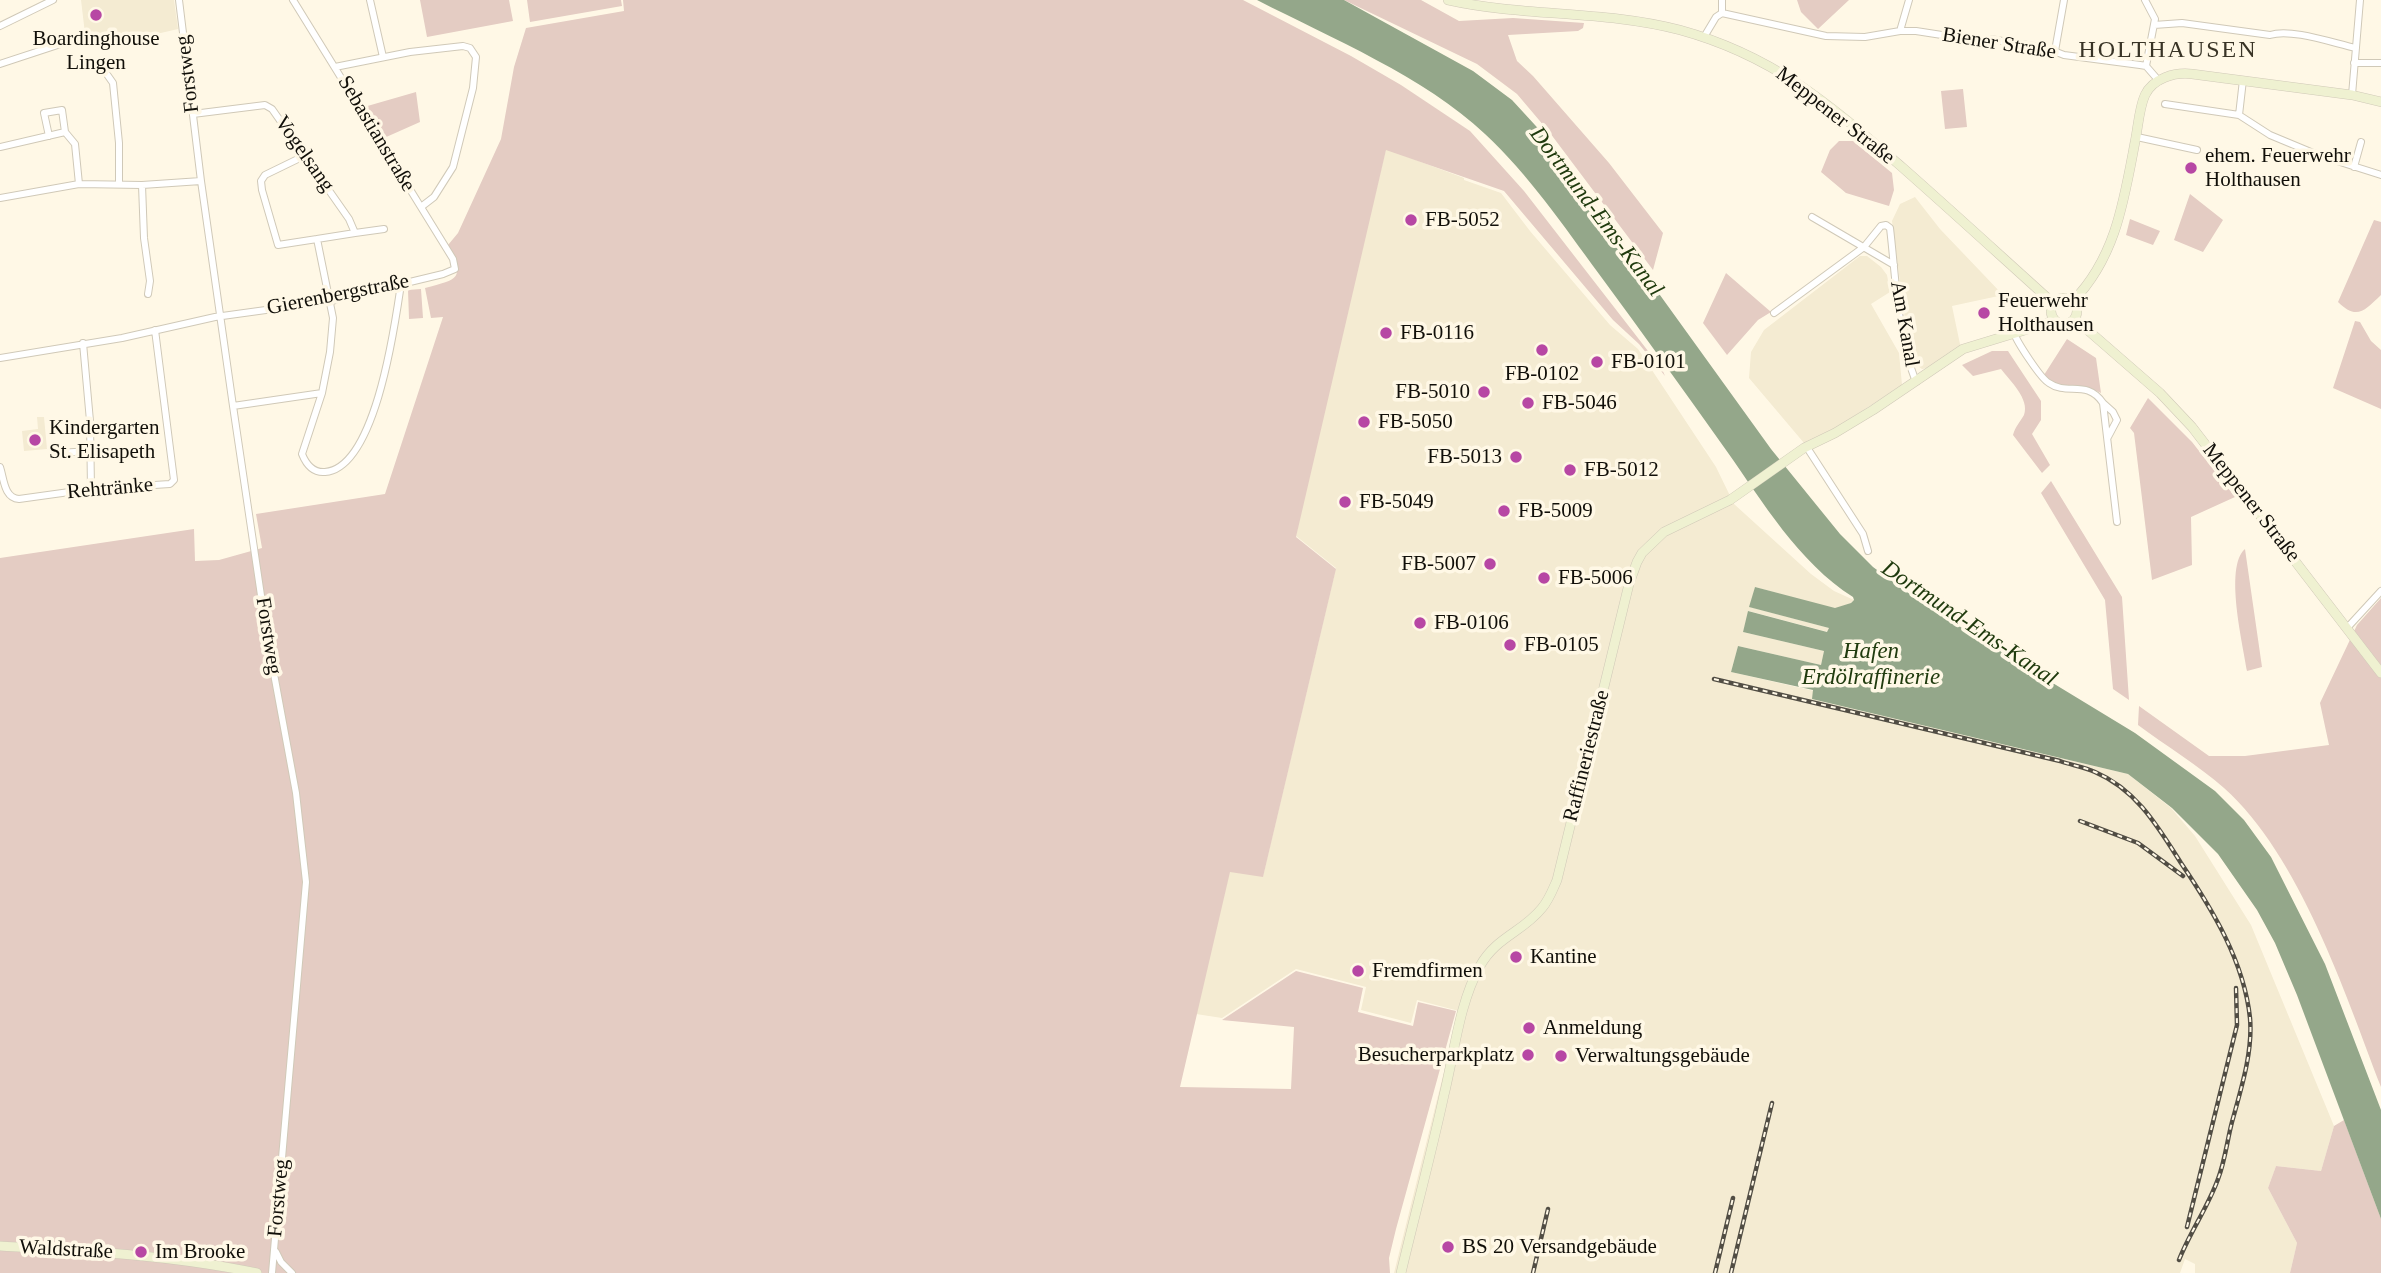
<!DOCTYPE html>
<html>
<head>
<meta charset="utf-8">
<style>
	body { margin:0 }
	canvas { display:block; background:#fff8e6 }
</style>
</head>
<body>
<canvas width="2381" height="1273"></canvas>
<script>
const ctx = document.querySelector('canvas').getContext('2d');
ctx.lineJoin = 'round';
function paint(path, color) {
  ctx.fillStyle = color;
  ctx.fill(path, 'evenodd');
}
function stroke(path, color, width, dash) {
  ctx.strokeStyle = color;
  ctx.lineWidth = width;
  ctx.lineCap = dash ? 'butt' : 'round';
  ctx.setLineDash(dash || []);
  ctx.stroke(path);
}
function label(font, color, halo, rows, align = 'center') {
  ctx.font = font + ' "Times New Roman",serif';
  ctx.lineWidth = 7;
  ctx.setLineDash([]);
  ctx.textBaseline = 'middle';
  ctx.strokeStyle = halo;
  ctx.fillStyle = color;
  for (const [text, x, y, turn = 0] of rows) {
    ctx.save();
    ctx.translate(x, y);
    ctx.rotate((+turn || 0) * Math.PI / 180);
    ctx.textAlign = isNaN(turn) ? turn : align;
    if (halo) ctx.strokeText(text, 0, 0);
    ctx.fillText(text, 0, 0);
    ctx.restore();
  }
}
paint(new Path2D(`
	M81,0H174L178,29L109,45L106,35L86,42Z
	M1386,149L1464,178V180L1501,193L1530,231L1610,325L1638,349L1716,467L1734,504L1811,574L1834,591L1854,600L1851,603L1835,609L1755,587L1750,607L1829,628L1828,632L1749,611L1743,632L1824,651L1821,665L1738,646L1731,672L1814,691L1812,699L2128,774L2171,808L2195,836L2251,925L2334,1126L2321,1171L2276,1166L2268,1188L2297,1243L2290,1273H2195V1264L2185,1259L2180,1273H1394L1459,1011L1417,1000L1411,1023L1361,1010L1366,987L1296,969L1222,1018L1196,1014L1230,870L1263,876L1336,568L1296,536L1321,419Z
	M1915,197L1940,229L2003,295L1952,306L1961,349L1928,368L1922,369L1912,362L1909,350L1892,221L1900,204Z
	M1860,256H1867L1881,267L1887,275L1890,292L1871,304L1899,353L1902,385L1833,430L1804,443L1749,378L1751,352L1764,330Z
	M37,417H44L47,449L24,451L22,431L38,429Z`), '#f4ebd2');
paint(new Path2D(`
	M420,0H509L513,21L427,37Z
	M527,0H621L622,6L530,22Z
	M623,0H1243L1351,56L1401,85L1470,131L1524,191L1662,369L1665,376L1639,344L1613,320L1504,191L1386,150L1296,537L1336,569L1263,877L1230,872L1180,1087L1291,1089L1294,1027L1222,1020L1296,971L1363,988L1358,1012L1413,1026L1418,1002L1456,1011L1396,1229L1389,1258L1390,1273H0V558L194,529L195,561L219,560L262,548L256,514L385,494L443,317L431,318L425,288C459,279 465,279 448,245L458,233L501,139L514,67L526,28L624,11Z
	M1344,0H1421L1459,21L1513,18L1584,23L1583,28L1578,31L1508,35L1517,61L1533,76L1609,163L1663,233L1653,270L1550,133L1517,94L1477,64Z
	M1797,0H1849L1818,29L1801,12Z
	M1963,89L1967,127L1945,129L1941,91Z
	M416,92L420,122L384,138L364,107Z
	M1839,141H1853L1892,173L1894,190L1889,206L1846,193L1821,172L1830,150Z
	M2190,194L2223,220L2203,252L2174,240Z
	M2130,219L2160,231L2153,245L2126,235Z
	M2374,220L2381,222V295C2365,310 2357,321 2338,302Z
	M1726,273L1771,312L1758,320L1727,355L1703,323Z
	M421,289L423,318L409,319L408,290Z
	M2355,321L2360,322L2371,341L2381,350V409L2333,388Z
	M2067,339L2096,358L2101,393C2083,383 2058,391 2044,375Z
	M1992,351H2008L2041,401V420L2032,434L2050,465L2042,473L2013,435C2015,427 2020,422 2024,415C2030,399 2010,381 2001,369L1973,376L1962,365Z
	M2148,398L2192,442L2235,497L2191,517L2192,565L2152,580L2134,433L2130,428Z
	M2051,481L2122,597L2129,700L2113,689L2105,600L2041,493Z
	M2245,549L2262,667L2247,671C2243,644 2224,567 2245,549Z
	M2381,598V1087C2345,993 2300,856 2224,788C2198,765 2166,746 2138,725L2139,706L2209,756H2245L2329,745L2320,703L2357,625Z
	M2344,1120L2381,1219V1273H2290L2297,1243L2268,1188L2276,1166L2321,1171L2334,1126Z`), '#e4ccc3');
paint(new Path2D(`
	M1257,0H1344L1473,71L1512,100L1546,137L1771,449L1840,534L1873,567L1926,606L2135,733L2215,791L2244,820L2271,857L2325,964L2381,1110V1219L2297,995L2275,943L2257,910L2218,854L2172,808L2128,774L1812,699L1813,690L1731,672L1738,646L1821,665L1824,651L1743,632L1748,611L1827,632L1829,628L1749,607L1755,587L1835,608L1851,603L1854,600L1853,597C1798,562 1763,502 1726,450C1684,391 1642,332 1599,274C1563,225 1529,175 1485,134C1425,77 1331,38 1257,0Z`), '#94a78a');
const street = new Path2D(`
	M179,0L201,181L233,406L267,636L296,793L306,882L272,1273
	M370,0L383,57
	M1722,0V13
	M2145,0L2155,19L2146,66
	M2154,25L2182,23L2270,35C2291,28 2333,43 2356,48
	M0,26L53,0
	M1900,31L1909,0
	M1704,37L1716,17L1722,13L1826,36L1865,37L1900,31H1916L1974,40L1990,39L2046,48L2064,55L2140,65L2146,66L2159,81
	M2055,51L2064,0
	M2354,63H2381
	M0,64L82,37
	M335,67L410,52L463,46L470,48L476,57L473,88L453,167L434,197L421,207
	M106,73L113,83L119,143V184
	M2243,80L2239,115L2270,135L2318,155L2381,175
	M2352,95L2360,0
	M2165,104L2239,115
	M193,114L265,105L272,109L349,219L355,233L317,239L333,318L330,352L322,393L233,406
	M49,136L44,113L62,110L65,132
	M2137,137L2197,150
	M0,147L65,132L75,144L79,184
	M304,156L265,175L261,181L262,190L278,245L317,239
	M2354,167L2361,142
	M142,185L144,238L150,281L148,294
	M0,198L79,184L142,185L201,181
	M1812,217L1894,265
	M355,233L384,229
	M1774,313L1864,247L1881,226L1886,225L1890,228C1896,279 1897,334 1916,382
	M2014,333C2017,342 2041,379 2049,383C2067,396 2087,379 2103,403L2117,522
	M83,343L90,421L91,489
	M0,358L122,338L215,317L331,301L443,274L455,269L453,259L293,0
	M322,393L302,454C306,464 313,473 325,472C376,468 395,324 401,284
	M2103,403L2113,412L2117,420L2108,437
	M1806,446L1863,534L1868,551
	M58,453L91,451
	M0,467C4,479 4,498 19,499L91,489L170,484L174,480L155,330
	M2347,628L2381,591
	M276,1252L281,1262L292,1273`);
const secondary = new Path2D(`
	M1448,0C1524,17 1604,10 1680,30C1775,56 1830,105 1903,168C1954,213 2003,258 2053,303
	M2051 311a13 13 0 1 1 26 0a13 13 0 1 1-26 0Z
	M2073,301C2116,257 2124,200 2135,142C2138,128 2139,108 2145,95C2153,78 2175,72 2192,74L2352,95L2381,102
	M2075,319L2160,393L2192,427L2381,673
	M0,1246C86,1251 172,1255 257,1273
	M1401,1273C1415,1214 1431,1155 1444,1095C1454,1055 1459,1003 1480,966C1496,937 1523,932 1542,908C1549,900 1553,889 1557,880L1629,584L1637,562L1642,553L1664,532L1730,500L1804,448L1835,433L1873,410L1963,349L2048,323L2054,319`);
stroke(street, '#d0c9b8', 8);
stroke(secondary, '#d0c9b8', 10);
stroke(street, '#fff', 6);
stroke(secondary, '#eff1d1', 9);
const rail = new Path2D(`
	M1714,679L2060,761C2071,765 2084,767 2095,772C2137,790 2158,827 2181,863C2212,909 2244,961 2250,1018C2253,1052 2241,1089 2232,1122C2227,1141 2225,1161 2218,1179C2208,1207 2190,1232 2179,1260
	M2080,821L2138,843L2183,876
	M2187,1227L2237,1025L2236,988
	M1533,1273L1548,1209
	M1715,1273L1733,1198
	M1731,1273L1772,1103`);
stroke(rail, '#514d44', 4.5);
stroke(rail, '#fff8e6', 2, [5]);
for (const [x, y, r, color] of [
	[96,15,7,"#b747a4"],
	[2191,168,7,"#b747a4"],
	[1411,220,7,"#b747a4"],
	[1984,313,7,"#b747a4"],
	[1386,333,7,"#b747a4"],
	[1542,350,7,"#b747a4"],
	[1597,362,7,"#b747a4"],
	[1484,392,7,"#b747a4"],
	[1528,403,7,"#b747a4"],
	[1364,422,7,"#b747a4"],
	[35,440,7,"#b747a4"],
	[1516,457,7,"#b747a4"],
	[1570,470,7,"#b747a4"],
	[1345,502,7,"#b747a4"],
	[1504,511,7,"#b747a4"],
	[1490,564,7,"#b747a4"],
	[1544,578,7,"#b747a4"],
	[1420,623,7,"#b747a4"],
	[1510,645,7,"#b747a4"],
	[1516,957,7,"#b747a4"],
	[1358,971,7,"#b747a4"],
	[1529,1028,7,"#b747a4"],
	[1528,1055,7,"#b747a4"],
	[1561,1056,7,"#b747a4"],
	[1448,1247,7,"#b747a4"],
	[141,1252,7,"#b747a4"]
]) {
  const dot = new Path2D();
  dot.arc(x, y, r, 0, 2 * Math.PI);
  ctx.fillStyle = color;
  ctx.fill(dot);
  stroke(dot, '#fff8e6', 2.5);
}
label('21px', '#110f09', '#fff8e6', [
	["Boardinghouse",96,39,"center"],
	["Lingen",96,63,"center"],
	["ehem. Feuerwehr",2205,156],
	["Holthausen",2205,180],
	["FB-5052",1425,220],
	["Feuerwehr",1998,301],
	["Holthausen",1998,325],
	["FB-0116",1400,333],
	["FB-0101",1611,362],
	["FB-0102",1542,374,"center"],
	["FB-5010",1470,392,"right"],
	["FB-5046",1542,403],
	["FB-5050",1378,422],
	["Kindergarten",49,428],
	["St. Elisapeth",49,452],
	["FB-5013",1502,457,"right"],
	["FB-5012",1584,470],
	["FB-5049",1359,502],
	["FB-5009",1518,511],
	["FB-5007",1476,564,"right"],
	["FB-5006",1558,578],
	["FB-0106",1434,623],
	["FB-0105",1524,645],
	["Kantine",1530,957],
	["Fremdfirmen",1372,971],
	["Anmeldung",1543,1028],
	["Besucherparkplatz",1514,1055,"right"],
	["Verwaltungsgebäude",1575,1056],
	["BS 20 Versandgebäude",1462,1247],
	["Im Brooke",155,1252]
], 'left');
label('21px', '#110f09', '#fff8e6', [
	["Biener Straße",1999,44,9],
	["Forstweg",188,74,-97],
	["Meppener Straße",1835,116,38],
	["Sebastianstraße",376,134,59],
	["Vogelsang",304,154,55],
	["Gierenbergstraße",338,295,-11],
	["Am Kanal",1904,324,80],
	["Rehtränke",110,489,-5],
	["Meppener Straße",2251,503,52],
	["Forstweg",268,636,81],
	["Raffineriestraße",1587,756,-76],
	["Forstweg",279,1198,-85],
	["Waldstraße",66,1250,3]
]);
label('italic 23px', '#203b0e', '#fff8e6', [
	["Dortmund-Ems-Kanal",1596,212,53],
	["Dortmund-Ems-Kanal",1969,624,34],
	["Hafen",1871,652],
	["Erdölraffinerie",1871,678]
]);
ctx.letterSpacing = '2px';
label('24px', '#393426', '#fff8e6', [
	["HOLTHAUSEN",2168,51]
]);
ctx.letterSpacing = '0px';
</script>
</body>
</html>
